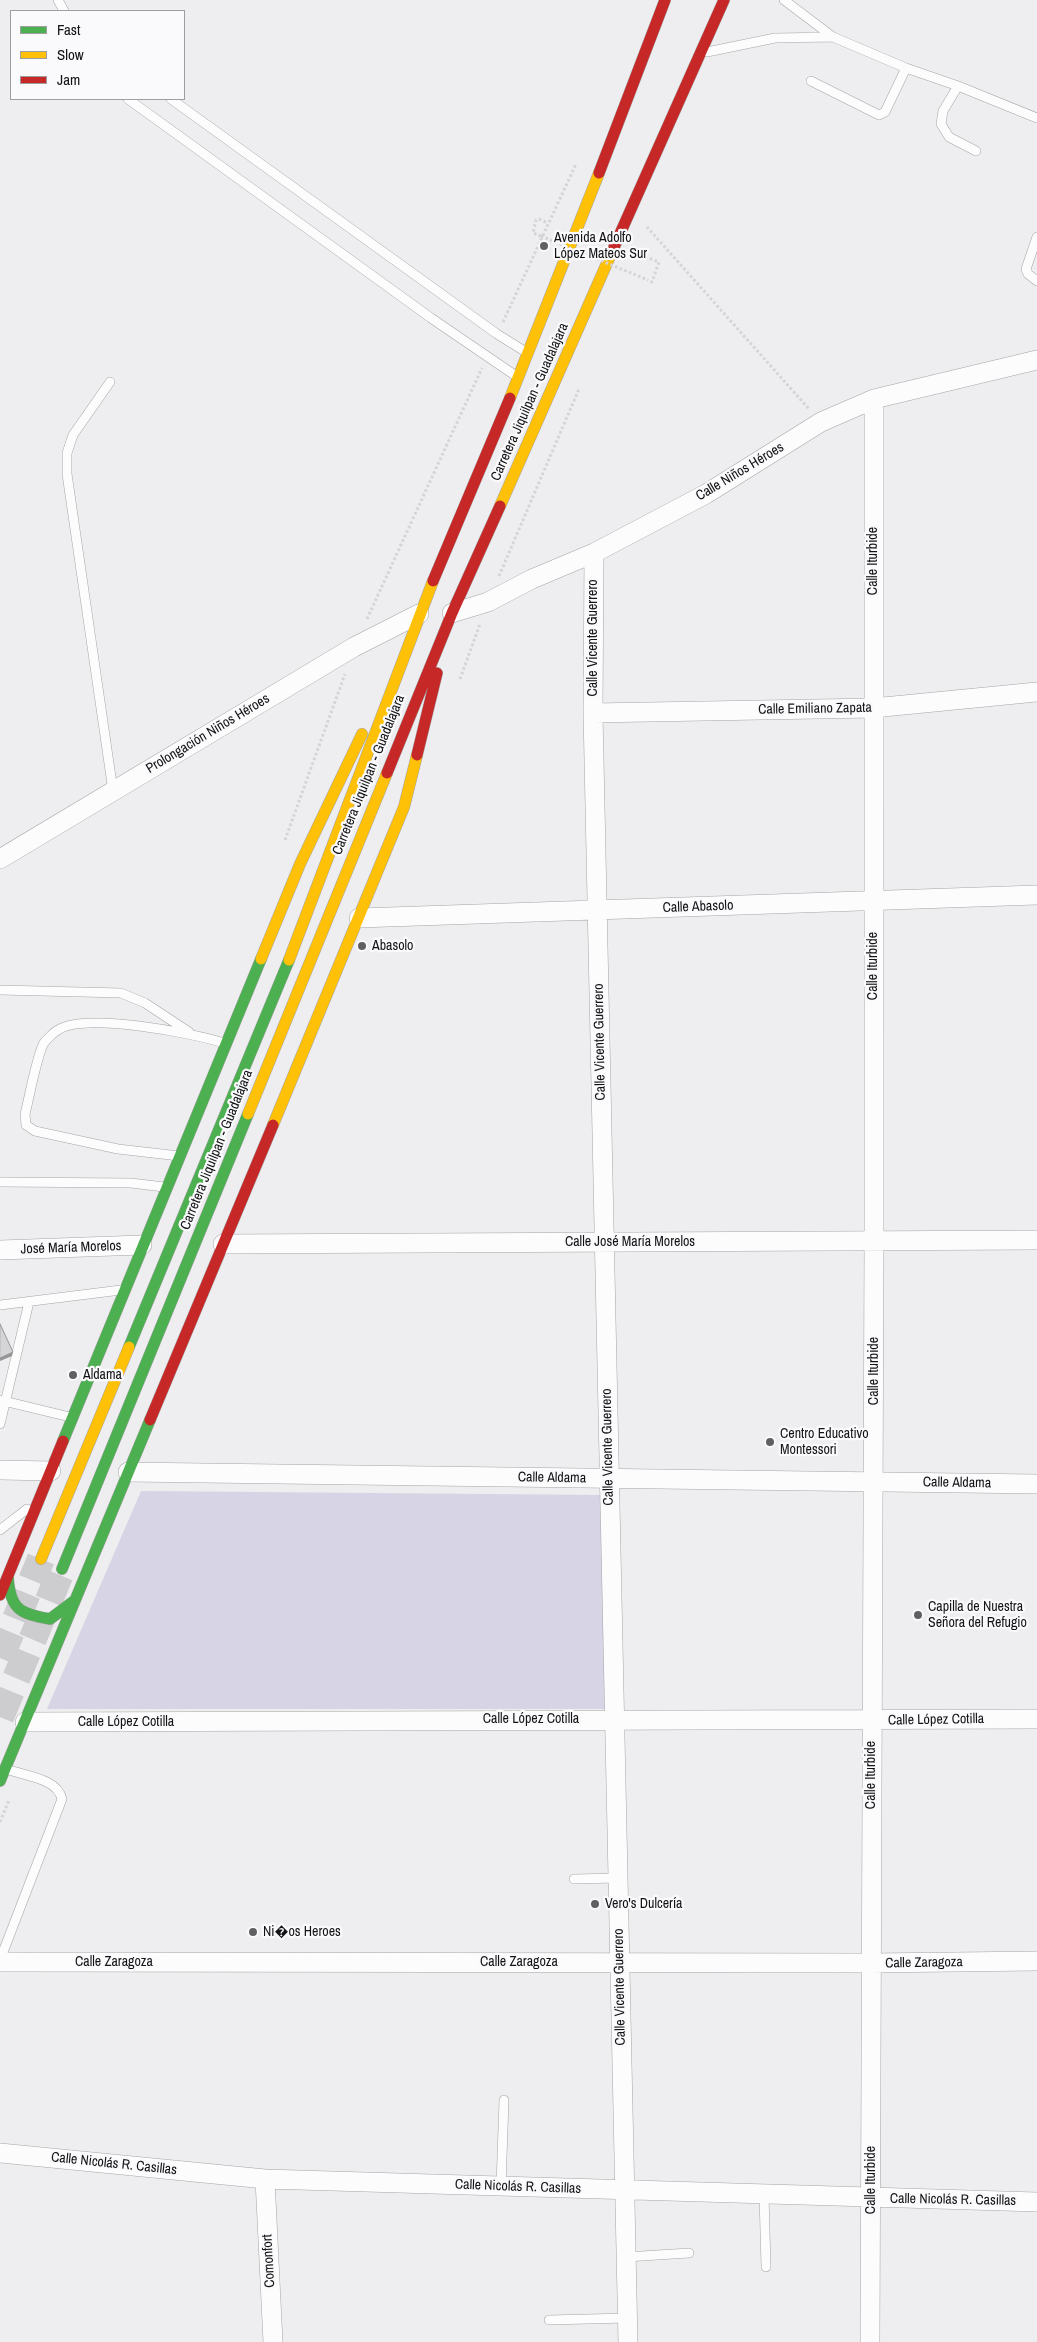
<!DOCTYPE html>
<html>
<head>
<meta charset="utf-8">
<style>
	body { margin:0 }
	#map { position:relative; width:1037px; height:2342px; overflow:hidden; background:#eeedef; font-family:"Archivo Narrow",sans-serif }
	canvas { display:block }
	.legend { position:absolute; left:10px; top:10px; width:175px; height:90px; box-sizing:border-box; background:#fafafd; border:1px solid #9e9ea0; margin:0; padding:6px 9px; list-style:none; font-size:15px; color:#131314 }
	.legend li { display:flex; align-items:center; gap:10px; height:25px }
	.legend b { width:25px; border:1px solid #9e9ea0 }
</style>
</head>
<body>
<div id="map">
<canvas width="1037" height="2342"></canvas>
<ul class="legend">
<li><b style="height:6px;background:#4caf50"></b>Fast</li>
<li><b style="height:6px;background:#ffc107"></b>Slow</li>
<li><b style="height:6px;background:#c62828"></b>Jam</li>
</ul>
</div>
<script>
const ctx = document.querySelector('canvas').getContext('2d');
ctx.lineJoin = 'round';
function paint(path, color) {
  ctx.fillStyle = color;
  ctx.fill(path, 'evenodd');
}
function stroke(path, color, width, dash) {
  ctx.strokeStyle = color;
  ctx.lineWidth = width;
  ctx.lineCap = dash ? 'butt' : 'round';
  ctx.setLineDash(dash || []);
  ctx.stroke(path);
}
function label(font, color, halo, rows, align = 'center') {
  ctx.font = font + ' "Archivo Narrow",sans-serif';
  ctx.lineWidth = 4.5;
  ctx.setLineDash([]);
  ctx.textBaseline = 'middle';
  ctx.strokeStyle = halo;
  ctx.fillStyle = color;
  for (const [text, x, y, turn = 0] of rows) {
    ctx.save();
    ctx.translate(x, y);
    ctx.rotate((+turn || 0) * Math.PI / 180);
    ctx.textAlign = isNaN(turn) ? turn : align;
    if (halo) ctx.strokeText(text, 0, 0);
    ctx.fillText(text, 0, 0);
    ctx.restore();
  }
}
paint(new Path2D(`
	M141,1491L602,1495L605,1709H47Z`), '#d7d4e5');
stroke(new Path2D(`
	M0,1658L41,1559
	M0,1717L62,1569`), '#cdccce', 28, [28, 14]);
const lane = new Path2D(`
	M58,0L64,11
	M784,0L833,37L906,68L958,86L1037,118
	M707,52L775,38L833,37
	M811,81L879,115L885,112L906,68
	M958,86L943,111L941,124L949,137L976,151
	M128,99L431,318L516,376
	M171,99L497,334L526,352
	M1037,237L1026,269L1028,274L1037,281
	M110,382L73,435L67,453V474L113,791
	M0,990L121,993L145,1003L189,1032
	M179,1156L118,1149L35,1131L26,1125L25,1114C29,1099 37,1054 44,1043C47,1039 54,1032 58,1030C85,1012 192,1033 224,1043
	M0,1182L131,1183L164,1187
	M0,1305L121,1290
	M0,1400L70,1417
	M0,1424L29,1302
	M0,1530L27,1509
	M574,1879L617,1878
	M0,1960L62,1799C57,1778 25,1776 6,1769
	M501,2186L504,2100
	M764,2195L766,2267
	M626,2257L689,2253
	M549,2320L627,2318`);
const street = new Path2D(`
	M594,553L593,713L628,2342
	M452,613L488,602L532,579L594,553L706,494L821,422L874,399L1037,360
	M593,713L873,708L1037,692
	M0,859L354,647L419,614
	M359,918L1037,895
	M223,1244L1037,1240
	M0,1250L142,1245
	M0,1470L51,1471
	M128,1472L1037,1484
	M25,1722L1037,1719
	M0,1962L871,1963L1037,1961
	M0,2153L265,2179L1037,2202
	M265,2179L273,2342
	M870,2342L874,1241V399`);
const fast = new Path2D(`
	M129,1347L289,960
	M63,1441L261,959
	M62,1569L248,1114
	M8,1577C10,1609 20,1614 50,1619L74,1601
	M0,1781L150,1420`);
const slow = new Path2D(`
	M510,398L599,173
	M500,506L611,254
	M261,959L300,864L362,734
	M289,960L433,581
	M248,1114L387,773
	M273,1125L404,807L417,755
	M41,1559L129,1347`);
const jam = new Path2D(`
	M599,173L665,0
	M611,254L724,0
	M433,581L510,398
	M417,755L437,673
	M387,773L452,613L500,506
	M150,1420L273,1125
	M0,1595L63,1441`);
stroke(lane, '#a5a5a6', 10);
stroke(street, '#a5a5a6', 20);
stroke(fast, '#a5a5a6', 12);
stroke(slow, '#a5a5a6', 12);
stroke(jam, '#a5a5a6', 12);
stroke(new Path2D(`
	M647,227L809,409
	M541,236L533,233L536,220L539,219L548,223
	M636,253L659,262L652,282L648,280
	M503,322L576,164
	M499,576L579,389
	M367,619L482,368
	M460,679L480,624
	M285,840L345,674
	M0,1822L9,1800`), '#d4d4d6', 3, [2.5, 2.5]);
stroke(lane, '#fcfcfd', 9);
stroke(street, '#fcfcfd', 19);
stroke(fast, '#4caf50', 11);
stroke(slow, '#ffc107', 11);
stroke(jam, '#c62828', 11);
stroke(new Path2D(`
	M541,236L648,280`), '#d4d4d6', 3, [2.5, 2.5]);
paint(new Path2D(`
	M13,1352L12,1356L0,1361V1358Z`), '#959496');
const building = new Path2D(`
	M0,1324L13,1352L0,1358Z`);
paint(building, '#d5d4d6');
stroke(building, '#959496', 1);
for (const [x, y, r, color] of [
	[544,246,5,"#605f61"],
	[362,946,5,"#605f61"],
	[73,1375,5,"#605f61"],
	[770,1442,5,"#605f61"],
	[918,1615,5,"#605f61"],
	[595,1904,5,"#605f61"],
	[253,1932,5,"#605f61"]
]) {
  const dot = new Path2D();
  dot.arc(x, y, r, 0, 2 * Math.PI);
  ctx.fillStyle = color;
  ctx.fill(dot);
  stroke(dot, '#fafafd', 2);
}
label('14px', '#131314', '#fafafd', [
	["Avenida Adolfo",554,238],
	["López Mateos Sur",554,254],
	["Abasolo",372,946],
	["Aldama",83,1375],
	["Centro Educativo",780,1434],
	["Montessori",780,1450],
	["Capilla de Nuestra",928,1607],
	["Señora del Refugio",928,1623],
	["Vero's Dulcería",605,1904],
	["Ni�os Heroes",263,1932]
], 'left');
label('14px', '#131314', '#fafafd', [
	["Carretera Jiquilpan - Guadalajara",530,402,-66],
	["Calle Niños Héroes",740,472,-31],
	["Calle Iturbide",873,561,-90],
	["Calle Vicente Guerrero",593,638,-90],
	["Calle Emiliano Zapata",815,709,-1],
	["Prolongación Niños Héroes",208,734,-31],
	["Carretera Jiquilpan - Guadalajara",369,775,-68],
	["Calle Abasolo",698,907,-2],
	["Calle Iturbide",873,966,-90],
	["Calle Vicente Guerrero",600,1042,-91],
	["Carretera Jiquilpan - Guadalajara",217,1150,-68],
	["Calle José María Morelos",630,1242],
	["José María Morelos",71,1248,-2],
	["Calle Iturbide",874,1371,-90],
	["Calle Vicente Guerrero",608,1447,-91],
	["Calle Aldama",552,1478,1],
	["Calle Aldama",957,1483,1],
	["Calle López Cotilla",531,1719],
	["Calle López Cotilla",936,1720,-1],
	["Calle López Cotilla",126,1722],
	["Calle Iturbide",871,1775,-90],
	["Calle Zaragoza",114,1962],
	["Calle Zaragoza",519,1962],
	["Calle Zaragoza",924,1963,-1],
	["Calle Vicente Guerrero",620,1987,-91],
	["Calle Nicolás R. Casillas",114,2164,6],
	["Calle Iturbide",871,2180,-90],
	["Calle Nicolás R. Casillas",518,2187,2],
	["Calle Nicolás R. Casillas",953,2200,1],
	["Comonfort",269,2261,-93]
]);
</script>
</body>
</html>
